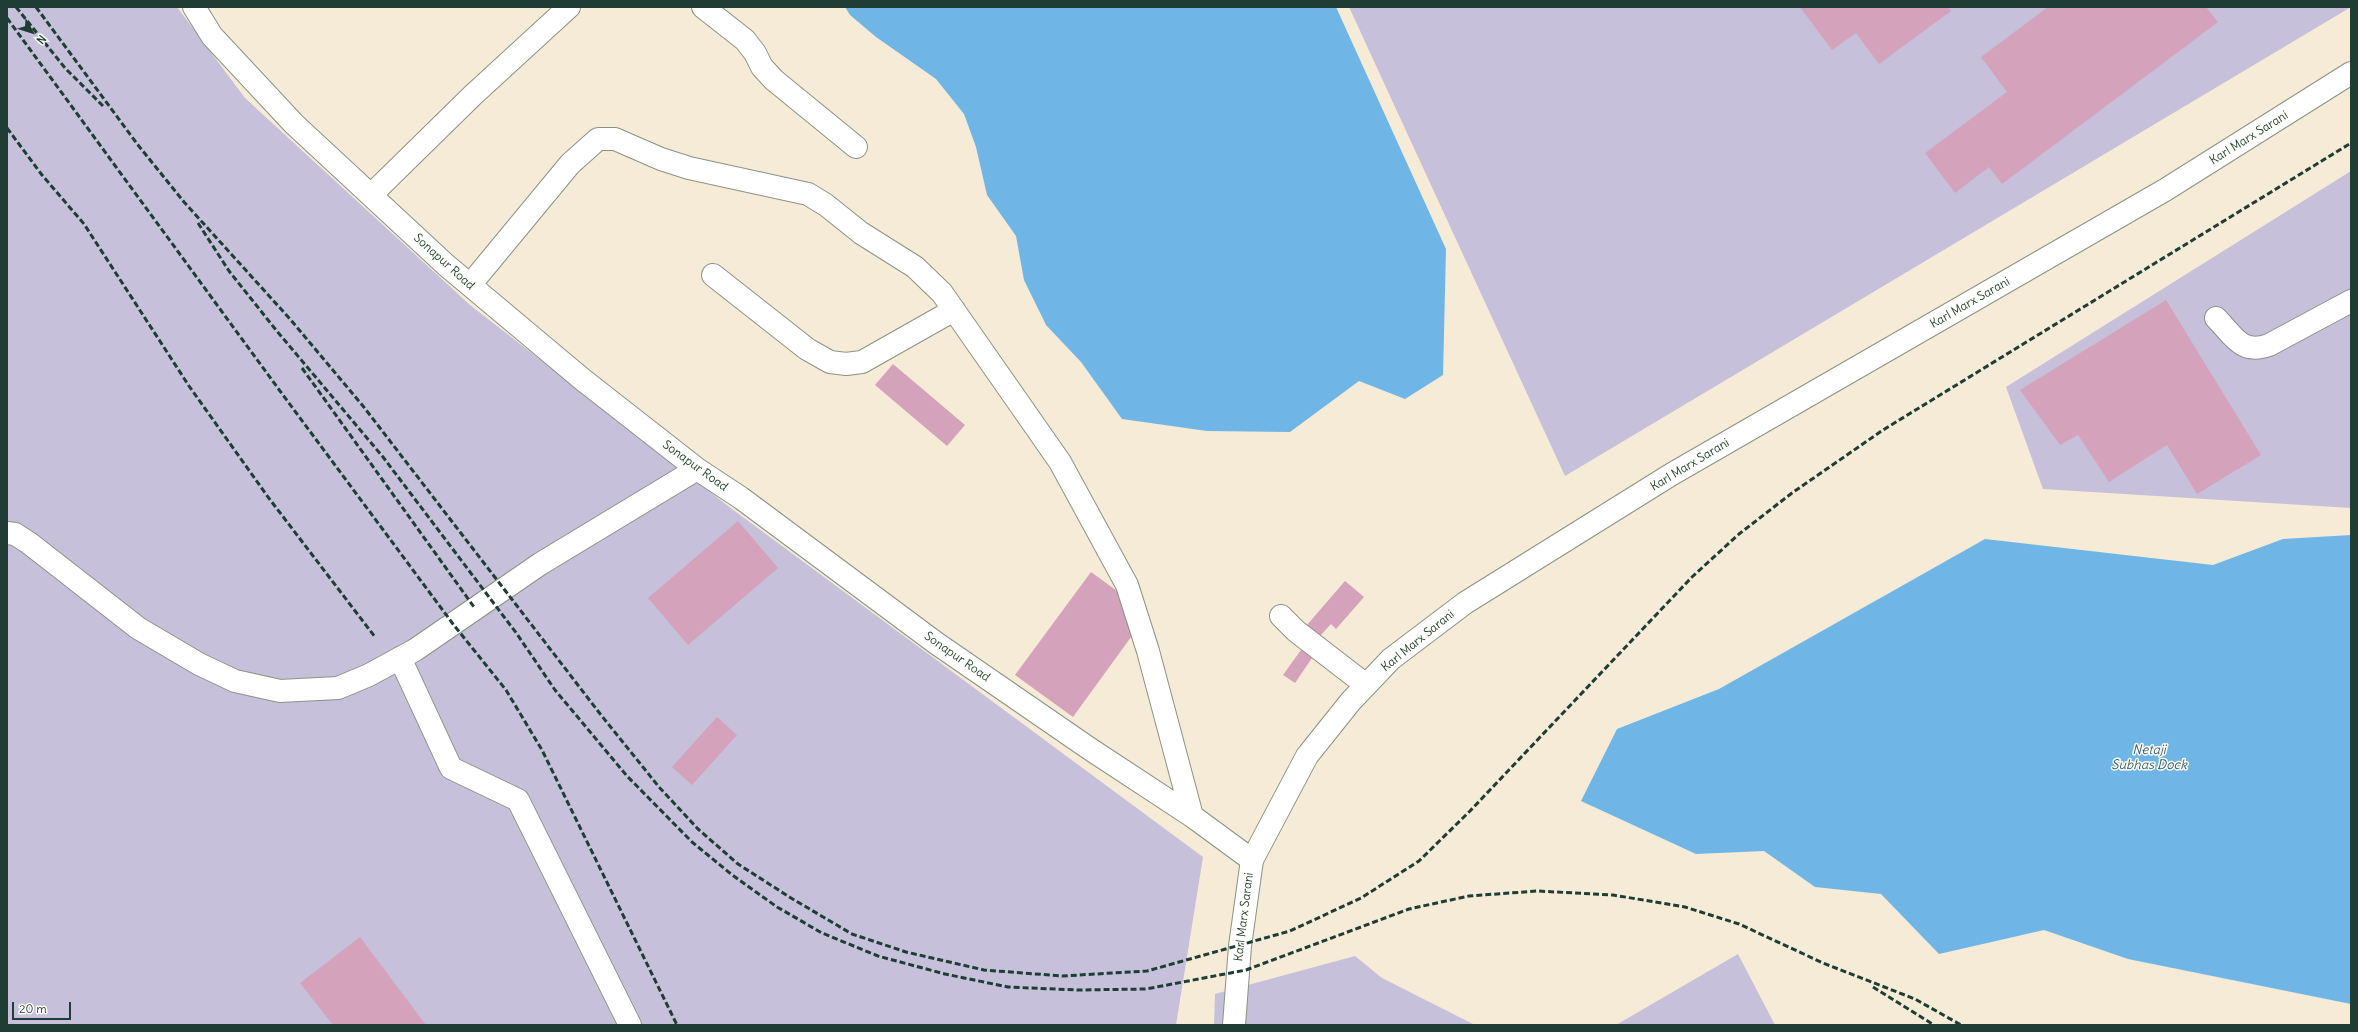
<!DOCTYPE html>
<html>
<head>
<meta charset="utf-8">
<style>
	body { margin:0 }
	#map { position:relative; width:2358px; height:1032px; overflow:hidden; background:#f5ebd7; font-family:Delius,sans-serif }
	canvas { display:block }
	.frame { position:absolute; inset:0; border:8px solid #1f3d34; pointer-events:none }
	.north { position:absolute; left:12px; top:12px; width:40px; height:40px; -webkit-text-stroke:3px #fdfcf7; paint-order:stroke; rotate:129deg; font-size:11px; font-weight:700; line-height:16px; text-align:center; color:#1f3d34 }
	.north::after { content:''; display:block; margin:auto; width:14px; height:18px; background:#1f3d34; clip-path:polygon(50% 0,100% 100%,50% 72%,0 100%) }
	.scale { position:absolute; left:12px; top:1002px; width:59px; height:18px; box-sizing:border-box; border:2px solid #1f3d34; border-top:0; padding-left:5px; font-size:12px; line-height:14px; white-space:nowrap; color:#1f3d34; -webkit-text-stroke:3px #fdfcf7; paint-order:stroke }
</style>
</head>
<body>
<div id="map">
<canvas width="2358" height="1032"></canvas>
<div class="frame"></div>
<div class="north">N</div>
<div class="scale">20 m</div>
</div>
<script>
const ctx = document.querySelector('canvas').getContext('2d');
ctx.lineJoin = 'round';
function paint(path, color) {
  ctx.fillStyle = color;
  ctx.fill(path, 'evenodd');
}
function stroke(path, color, width, dash) {
  ctx.strokeStyle = color;
  ctx.lineWidth = width;
  ctx.lineCap = dash ? 'butt' : 'round';
  ctx.setLineDash(dash || []);
  ctx.stroke(path);
}
function label(font, color, halo, rows, align = 'center') {
  ctx.font = font + ' Delius,sans-serif';
  ctx.lineWidth = 3;
  ctx.setLineDash([]);
  ctx.textBaseline = 'middle';
  ctx.strokeStyle = halo;
  ctx.fillStyle = color;
  for (const [text, x, y, turn = 0] of rows) {
    ctx.save();
    ctx.translate(x, y);
    ctx.rotate((+turn || 0) * Math.PI / 180);
    ctx.textAlign = isNaN(turn) ? turn : align;
    if (halo) ctx.strokeText(text, 0, 0);
    ctx.fillText(text, 0, 0);
    ctx.restore();
  }
}
paint(new Path2D(`
	M7,7H177L245,98L470,305L732,509L1203,857L1176,1025H7Z
	M1349,7H2351L1565,476Z
	M2351,171V508L2043,489L2006,387Z
	M1738,954L1775,1025H1616Z
	M1355,956L1382,978L1475,1025H1214L1215,994Z`), '#c6c0da');
paint(new Path2D(`
	M845,7H1336L1446,249L1443,375L1405,399L1359,381L1290,432L1207,431L1122,419L1081,362L1046,325L1024,280L1016,236L987,195L976,147L964,114L936,79L876,37L850,15Z
	M2351,535V1004L2128,959L2044,930L1939,954L1881,894L1815,887L1764,851L1696,854L1581,801L1617,729L1719,689L1985,539L2213,565L2283,539Z`), '#6fb6e6');
paint(new Path2D(`
	M1800,7H1948L1951,11L1879,64L1856,33L1832,50Z
	M2048,7H2206L2218,22L2002,184L1989,167L1955,193L1925,153L2007,92L1981,57Z
	M2166,300L2261,455L2197,494L2167,445L2109,482L2078,435L2060,445L2020,390Z
	M893,364L965,425L947,446L875,385Z
	M738,521L778,568L688,645L648,598Z
	M1091,572L1124,596L1134,633L1073,717L1015,675Z
	M1345,581L1364,597L1336,629L1331,624L1320,636L1307,625Z
	M1301,650L1312,658L1295,683L1283,675Z
	M717,717L737,735L692,785L672,767Z
	M360,937L426,1025H333L300,983Z`), '#d5a2bc');
const minor = new Path2D(`
	M194,7L212,36L294,124L446,265L582,379L697,469L741,498L936,643L1090,749L1192,816L1252,860
	M703,7L745,40L755,53L762,67L774,80L856,147
	M371,195L473,95L569,7
	M713,275L807,349L830,362L846,364L862,362L954,310
	M470,285L570,164L598,139H615L661,159L689,168L808,194L826,205L861,233L915,267L942,293L1060,462L1127,585L1148,651L1192,816
	M2216,318C2234,336 2241,355 2269,345L2351,301
	M7,533L15,534L29,543L138,628L199,664L235,681L280,691L338,688L369,675L415,650L540,564L697,469
	M1281,616L1296,631L1366,685
	M400,658L451,768L518,800L630,1025`);
const major = new Path2D(`
	M1234,1025L1240,946L1252,860L1307,756L1351,701L1391,659L1465,603L1672,474L2165,190L2351,73`);
stroke(minor, '#8a9486', 24);
stroke(major, '#8a9486', 24);
stroke(minor, '#fff', 22);
stroke(major, '#fff', 22);
stroke(new Path2D(`
	M16,7L65,68L103,106
	M36,7L138,145L184,202L290,319L363,406L601,715L659,787L698,829L738,864L791,898L852,934L906,952L984,970L1062,976L1147,971L1290,931L1361,898L1419,861L1470,811L1692,577L1739,534L1792,493L1883,430L2351,143
	M7,18L280,391L453,624L506,690L542,750L677,1025
	M7,128L42,175L84,224L189,386L268,497L375,637
	M198,223L229,271L276,330L383,457L517,634L555,690L627,776L692,842L731,874L777,907L822,933L878,956L945,974L1008,987L1078,990L1146,989L1246,970L1409,909L1469,896L1537,891L1613,895L1685,907L1739,924L1823,963L1915,999L1961,1025
	M302,368L474,607
	M1873,987L1934,1025`), '#1f3d34', 3, [6, 3]);
label('12px', '#1f3d34', '#fdfcf7', [
	["Karl Marx Sarani",2249,138,-32],
	["Sonapur Road",444,262,42],
	["Karl Marx Sarani",1970,303,-30],
	["Karl Marx Sarani",1690,465,-31],
	["Sonapur Road",695,466,36],
	["Karl Marx Sarani",1418,641,-39],
	["Sonapur Road",957,657,35],
	["Karl Marx Sarani",1244,917,-83]
]);
label('italic 13px', '#376169', '#fdfcf7', [
	["Netaji",2149,750],
	["Subhas Dock",2149,765]
]);
</script>
</body>
</html>
